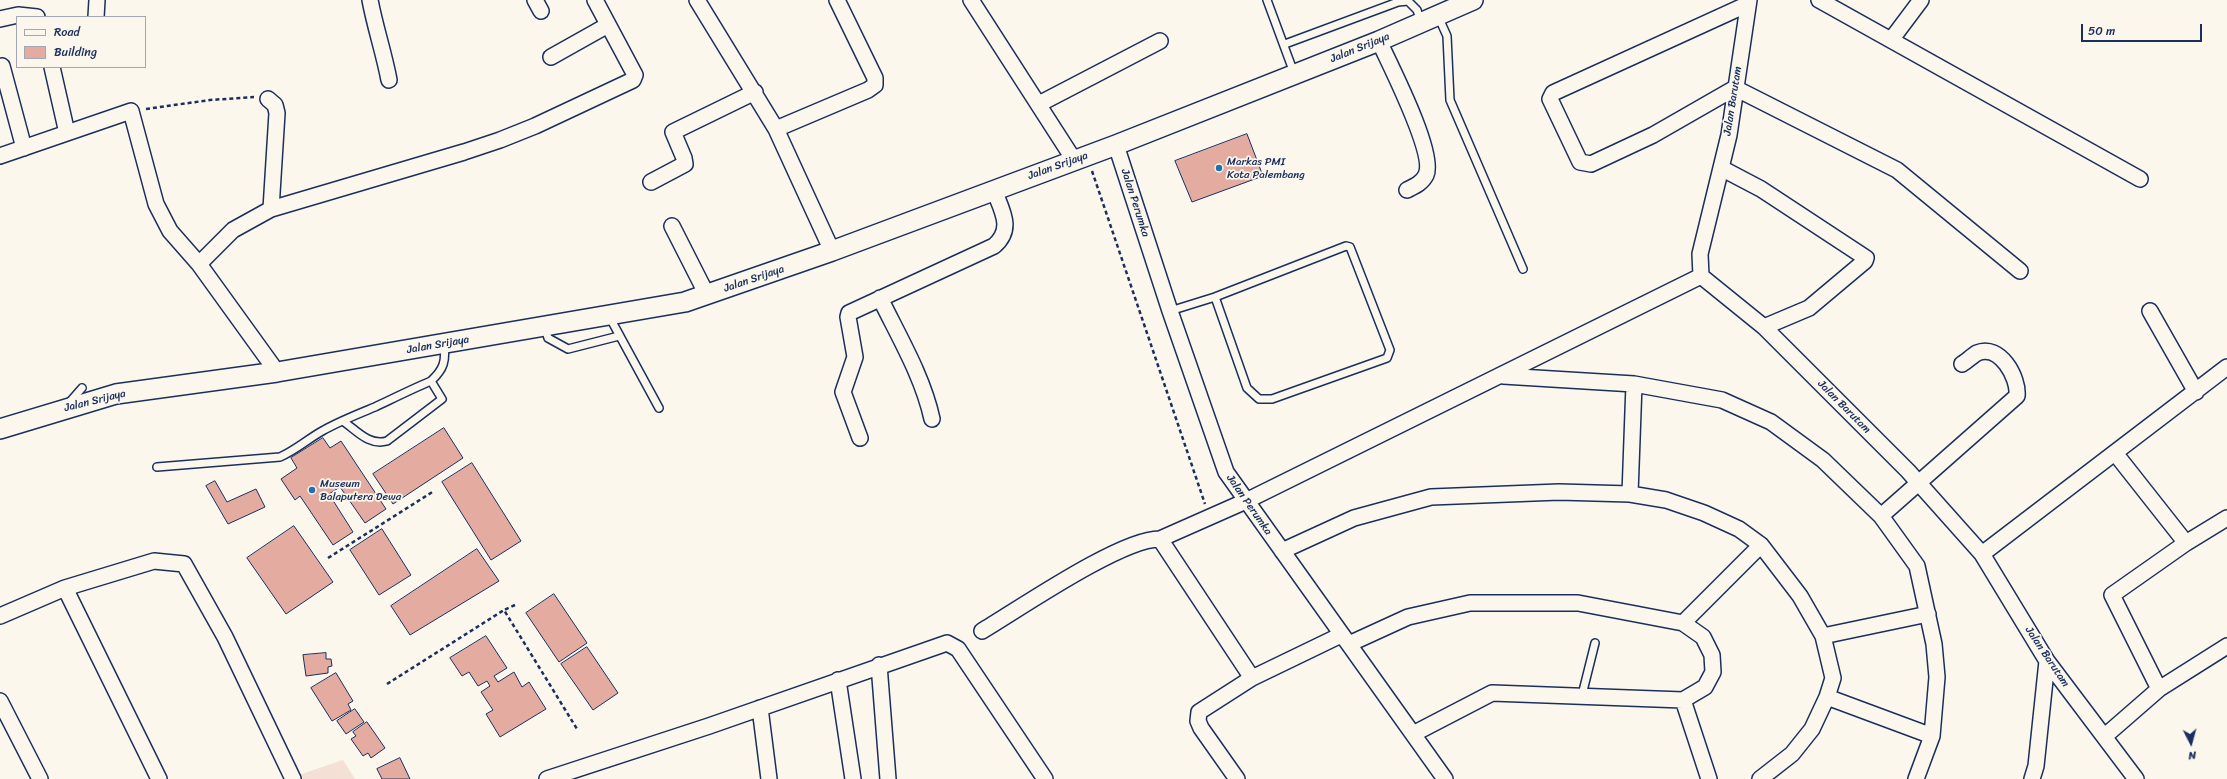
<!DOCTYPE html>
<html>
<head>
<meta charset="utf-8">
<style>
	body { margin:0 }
	#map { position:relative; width:2227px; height:779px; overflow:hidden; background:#fbf7ec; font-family:Sriracha,sans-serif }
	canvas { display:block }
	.legend { position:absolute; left:16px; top:16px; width:130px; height:52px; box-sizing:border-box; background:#fbf7ec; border:1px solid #a1a7b3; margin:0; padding:5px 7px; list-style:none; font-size:12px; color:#1b2f5e }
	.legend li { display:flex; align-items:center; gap:8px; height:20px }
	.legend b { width:20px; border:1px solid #a1a7b3 }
	.north { position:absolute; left:2171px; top:723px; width:40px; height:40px; -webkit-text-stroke:3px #fbf7ec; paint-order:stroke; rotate:174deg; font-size:11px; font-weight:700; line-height:16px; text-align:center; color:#1b2f5e }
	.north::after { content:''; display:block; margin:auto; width:14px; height:18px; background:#1b2f5e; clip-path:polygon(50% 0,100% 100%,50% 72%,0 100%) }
	.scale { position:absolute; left:2081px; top:24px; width:121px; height:18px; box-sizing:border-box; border:2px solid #1b2f5e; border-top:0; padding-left:5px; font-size:12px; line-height:14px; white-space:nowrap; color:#1b2f5e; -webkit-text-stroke:3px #fbf7ec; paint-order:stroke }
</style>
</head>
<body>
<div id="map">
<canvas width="2227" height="779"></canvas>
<ul class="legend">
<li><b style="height:5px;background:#fbf7ec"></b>Road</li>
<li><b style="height:11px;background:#e4aba0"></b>Building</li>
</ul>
<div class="north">N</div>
<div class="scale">50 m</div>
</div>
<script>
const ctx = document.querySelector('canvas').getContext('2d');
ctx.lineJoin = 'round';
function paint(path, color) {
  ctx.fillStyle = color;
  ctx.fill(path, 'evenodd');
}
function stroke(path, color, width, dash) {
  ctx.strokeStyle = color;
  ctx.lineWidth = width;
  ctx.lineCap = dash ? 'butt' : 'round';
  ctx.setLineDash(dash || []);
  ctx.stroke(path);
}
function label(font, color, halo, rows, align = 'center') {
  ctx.font = font + ' Sriracha,sans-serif';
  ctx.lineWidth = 3.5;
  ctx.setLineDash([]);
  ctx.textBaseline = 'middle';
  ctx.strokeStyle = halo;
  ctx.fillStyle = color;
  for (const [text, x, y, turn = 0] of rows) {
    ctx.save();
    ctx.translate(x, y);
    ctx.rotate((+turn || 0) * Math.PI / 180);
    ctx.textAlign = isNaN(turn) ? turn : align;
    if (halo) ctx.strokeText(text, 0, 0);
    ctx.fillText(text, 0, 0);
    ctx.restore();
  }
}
paint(new Path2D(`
	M343,760L355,779H287Z`), '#f4e0d5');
const building = new Path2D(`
	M1247,134L1263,176L1192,202L1175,161Z
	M444,428L463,458L393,504L373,474Z
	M323,438L330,448L341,441L386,509L365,523L340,487L329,494L353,532L333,545L300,496L295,500L281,479L297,468L291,458Z
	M472,463L521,541L491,560L442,482Z
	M215,481L227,502L256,489L265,507L228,524L206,486Z
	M294,526L333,582L286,614L247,558Z
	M382,529L411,575L379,595L350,550Z
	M477,549L499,581L410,635L391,606Z
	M554,594L587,643L559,662L526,613Z
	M486,636L507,668L494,676L498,682L514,672L522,687L529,682L546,709L500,737L486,714L493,710L481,692L490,686L487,681L478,686L469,672L462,676L450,658Z
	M587,647L618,693L593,710L561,664Z
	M326,653V659H331L332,666L328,667V673L306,676L303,655Z
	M336,673L353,701L348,704L351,710L332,721L311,688Z
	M355,709L364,722L346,734L337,721Z
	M367,722L385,748L371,758L368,753L363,756L351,739L356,736L353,732Z
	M400,758L410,779H382L377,769Z`);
paint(building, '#e4aba0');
stroke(building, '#1b2f5e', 1);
const service = new Path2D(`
	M1267,0L1294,73
	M1438,16L1447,36L1450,100L1523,269
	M1285,44L1398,2L1408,1L1417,10L1421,22
	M1170,311L1215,297L1346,246L1350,247L1390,350L1387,358L1272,399H1259L1247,388L1215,297
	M609,316L659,408
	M545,328L548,338L568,349L619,336
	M431,381C444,369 446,361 444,344
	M68,404L82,388
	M157,467L280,457C296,450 309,438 324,430C340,421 358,414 375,407C394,398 412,389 431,381L442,399L387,441C369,446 357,431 343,421
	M1582,695L1595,643`);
const minor = new Path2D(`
	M370,0C375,27 384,53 389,80
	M535,0L541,11
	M697,0L776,129L832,251
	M971,0L1074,160
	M1749,0L1729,135L1700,254L1701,276L1764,327L1908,471L1982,554L2047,661L2136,779
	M1819,0L2140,179
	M1748,4L1553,93L1550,99L1580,162L1591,164L1653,135L1735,88L1897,170L2020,271
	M96,17L97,0
	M0,19L18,15L37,17
	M1891,40L1921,0
	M1379,41C1390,65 1436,154 1426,175C1422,183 1415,186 1407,190
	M551,57L608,25
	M2,66L24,148
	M52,67L67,133
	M268,99L275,105L277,113L271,209L233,230L199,264L277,372
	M1039,104L1160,41
	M776,129L868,90L875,85V78L837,0
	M1116,145L1170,311L1226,472L1445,779
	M0,156L131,111L156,204L170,231L199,264
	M1721,168L1761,189L1866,258L1865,261L1809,308L1764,327
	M651,182L685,164L684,158L673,132L755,92
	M271,209L464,152L500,140L535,126L633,80L635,75L595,0
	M672,226L707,295
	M880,298C899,337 923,377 932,419
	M2150,311L2196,392
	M1503,376L1634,384L1722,400L1771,422L1823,460L1881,516L1917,566L1934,644L1937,677L1932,736L1916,779
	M860,438L843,392L855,357L848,317L849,313L994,246C1014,229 1002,211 994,190
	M2115,453L2186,543
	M1630,494L1634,384
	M1881,516L2017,396C2019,378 2000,343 1977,353C1972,356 1967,361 1962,364
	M1160,539L1252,678
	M1282,551L1354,518L1431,497L1559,492L1630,494L1666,500L1704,513L1739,529L1761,545L1800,596L1823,636L1833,678L1827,697L1812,729L1792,754L1760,779
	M1982,554L2227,367
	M65,588L159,779
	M0,616L65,588L154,561L184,564L225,637L293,779
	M1683,623L1761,545
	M982,631C1019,609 1122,538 1160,539L1246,501L1701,276
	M1823,636L1928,614
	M1349,644L1408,617L1470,603H1578L1683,623L1703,637L1712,655L1713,672L1705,687L1683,700L1492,693L1413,734
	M879,665L888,779
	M838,680L853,779
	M2159,689L2112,595L2186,543L2227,518
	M1827,697L1932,736
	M1683,700L1709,779
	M0,701L40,779
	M760,708L769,779
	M2105,736L2159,689L2227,646
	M547,779L709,726L947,643L958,649L1045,779
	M1237,779L1201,728L1198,721L1199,712L1252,678L1341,635
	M2032,779L2036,766L2047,661`);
const tertiary = new Path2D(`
	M0,429L116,394L277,372L685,302L832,251L1116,145L1379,41L1473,0`);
stroke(service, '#1b2f5e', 10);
stroke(minor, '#1b2f5e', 18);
stroke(tertiary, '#1b2f5e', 22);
stroke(new Path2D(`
	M146,109L210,100L254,97
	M1092,171L1205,504
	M328,558L434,491
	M515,605L504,610L577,729
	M387,684L504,610`), '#1b2f5e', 2.5, [4, 3]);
stroke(service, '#fbf7ec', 7);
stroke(minor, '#fbf7ec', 15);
stroke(tertiary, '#fbf7ec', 19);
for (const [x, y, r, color] of [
	[1219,168,4,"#1f6fb2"],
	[312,490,4,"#1f6fb2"]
]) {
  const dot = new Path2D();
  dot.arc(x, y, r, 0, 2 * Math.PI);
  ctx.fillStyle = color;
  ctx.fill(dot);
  stroke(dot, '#fbf7ec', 1.5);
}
label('11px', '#1b2f5e', '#fbf7ec', [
	["Jalan Srijaya",1360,48,-22],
	["Jalan Barutam",1733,101,-81],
	["Jalan Srijaya",1058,166,-20],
	["Jalan Perumka",1135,203,72],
	["Jalan Srijaya",754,279,-19],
	["Jalan Srijaya",438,345,-10],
	["Jalan Srijaya",95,401,-14],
	["Jalan Barutam",1844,407,45],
	["Jalan Perumka",1249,505,55],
	["Jalan Barutam",2047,657,56]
]);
label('11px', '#1b2f5e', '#fbf7ec', [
	["Markas PMI",1227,162],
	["Kota Palembang",1227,175],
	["Museum",320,484],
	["Balaputera Dewa",320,497]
], 'left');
</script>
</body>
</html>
